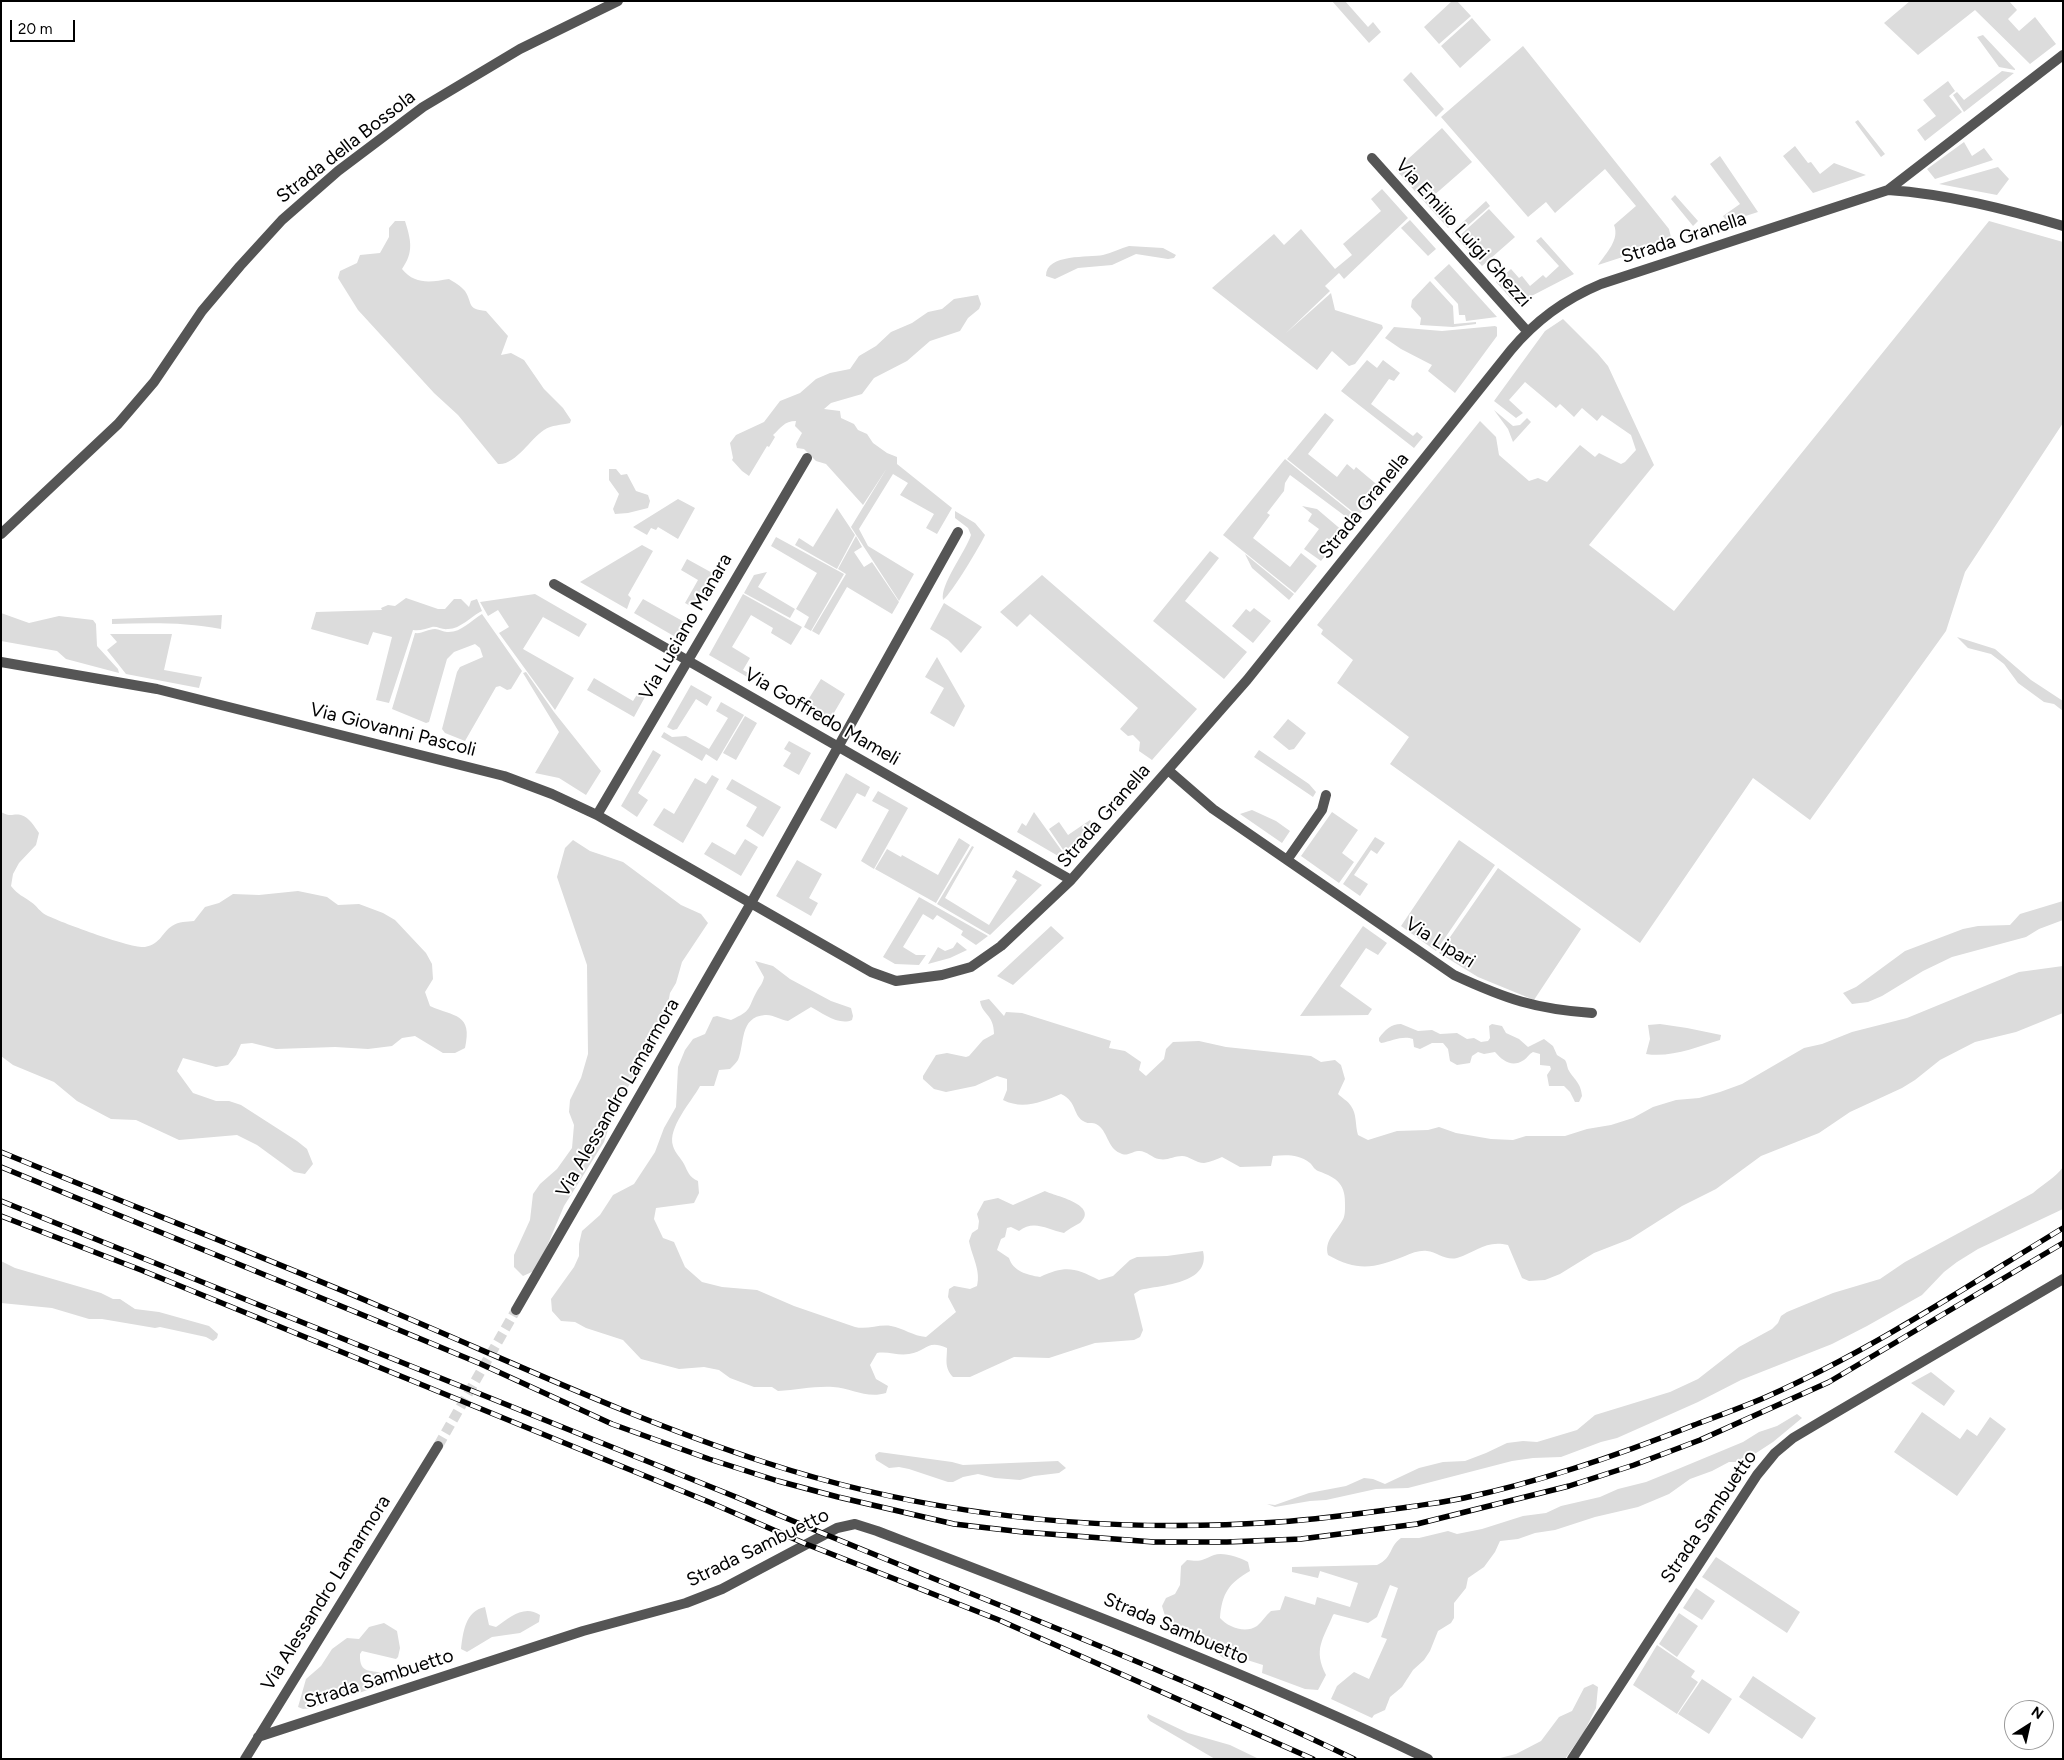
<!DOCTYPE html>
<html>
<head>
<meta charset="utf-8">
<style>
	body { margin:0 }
	#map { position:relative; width:2064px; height:1760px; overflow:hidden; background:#fff; font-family:Figtree,sans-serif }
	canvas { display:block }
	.frame { position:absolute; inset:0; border:2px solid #000; pointer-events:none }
	.north { position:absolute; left:2004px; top:1700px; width:50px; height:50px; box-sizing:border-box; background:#fff; border:1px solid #999; border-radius:50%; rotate:35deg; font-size:14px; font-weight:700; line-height:20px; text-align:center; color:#000 }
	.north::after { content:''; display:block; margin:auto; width:18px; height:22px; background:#000; clip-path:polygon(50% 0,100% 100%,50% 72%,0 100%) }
	.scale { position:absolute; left:10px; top:20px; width:65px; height:22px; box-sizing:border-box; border:2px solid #000; border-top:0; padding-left:6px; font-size:15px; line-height:18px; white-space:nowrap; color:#000; -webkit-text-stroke:4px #fff; paint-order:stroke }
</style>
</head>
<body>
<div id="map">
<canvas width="2064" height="1760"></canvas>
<div class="frame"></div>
<div class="north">N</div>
<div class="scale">20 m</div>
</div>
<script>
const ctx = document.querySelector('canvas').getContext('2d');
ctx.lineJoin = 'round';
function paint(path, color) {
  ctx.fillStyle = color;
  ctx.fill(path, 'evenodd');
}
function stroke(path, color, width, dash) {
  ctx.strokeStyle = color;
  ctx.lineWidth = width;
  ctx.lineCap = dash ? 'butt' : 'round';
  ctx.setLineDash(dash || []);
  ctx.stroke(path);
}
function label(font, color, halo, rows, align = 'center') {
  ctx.font = font + ' Figtree,sans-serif';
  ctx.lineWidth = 4;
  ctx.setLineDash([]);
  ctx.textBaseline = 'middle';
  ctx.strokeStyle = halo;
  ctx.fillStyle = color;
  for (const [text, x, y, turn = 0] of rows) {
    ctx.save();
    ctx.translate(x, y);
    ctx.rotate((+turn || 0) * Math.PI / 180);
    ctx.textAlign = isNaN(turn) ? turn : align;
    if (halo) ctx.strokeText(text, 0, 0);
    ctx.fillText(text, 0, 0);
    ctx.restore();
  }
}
paint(new Path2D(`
	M1332,1H1345L1368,27L1373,22L1381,32L1369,43Z
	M1452,1H1457L1471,16L1439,44L1424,27Z
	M1910,1H2009L2017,10L2008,19L2019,31L2035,17L2056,44L2030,64L1975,10L1918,55L1884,23Z
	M1472,18L1491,40L1460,68L1441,46Z
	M1983,35L2015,69V70L1999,67L1977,37Z
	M1523,46L1669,229L1672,241L1598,265C1606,253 1620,240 1614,225L1636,206L1605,169L1555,213L1546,202L1528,217L1441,117Z
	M2002,71L2014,73L1964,112L1953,95L1957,92L1964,100Z
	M1411,72L1444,109L1436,117L1403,80Z
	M1948,81L1955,91L1949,96L1962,112L1925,141L1917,130L1936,116L1923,100Z
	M1858,120L1885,154L1881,157L1855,122Z
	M1442,128L1472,162L1432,197L1454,222L1448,228L1396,170Z
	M1964,142L1972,156L1984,148L1993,160L1935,179L1927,169Z
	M1795,146L1808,163L1811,162L1820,174L1834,163L1866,175L1813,193L1783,156Z
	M1720,156L1758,212L1727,222L1723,216L1740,204L1710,164Z
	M1998,167L2009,179L1997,195L1939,184Z
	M1382,189L1408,218L1344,279L1339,273L1325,286L1330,291L1285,334L1331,293L1335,310L1382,325L1383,328L1355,364L1349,366L1332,351L1317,370L1212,288L1274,234L1284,245L1301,229L1335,269L1352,255L1343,244L1381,211L1371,199Z
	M1675,195L1698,221L1693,226L1671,199Z
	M1486,201L1490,206L1456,236L1452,232Z
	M1489,209L1515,237L1482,266L1457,238Z
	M1410,220L1436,249L1428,256L1401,228Z
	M395,221H405C411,240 414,252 402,269C415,285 431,282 449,279C454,282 461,286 465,291C473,303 466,309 486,311L508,336L501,355L511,353L524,360L544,389L563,408L571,420L570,423C561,425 552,425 544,430C531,438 515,466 498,464L458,415L434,393L358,310L338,278L340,271L357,263L360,255L380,253L389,237V228Z
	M1989,221L2063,242V423L1965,572L1946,631L1810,820L1753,778L1640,943L1390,764L1409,737L1337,683L1353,660L1321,634L1323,630L1317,625L1480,421L1496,437L1499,455L1529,481L1538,478L1547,482L1580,445L1595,457L1599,453L1621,464L1625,462L1636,450L1631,435L1602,415L1597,421L1582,408L1574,417L1560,404L1556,408L1525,382L1509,400L1523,413L1516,418L1494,401L1545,331L1563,319L1598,354L1608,366L1654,465L1589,545L1674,611Z
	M1541,237L1574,274L1516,304L1496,282L1511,269L1519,278L1522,276L1530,286L1543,275L1546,278L1559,266L1536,241Z
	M1129,246L1163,248L1176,255L1174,258L1168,259L1136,254L1112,265L1078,268L1055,279L1046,276C1046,253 1089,258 1103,255C1112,253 1121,248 1129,246Z
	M1449,264L1497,317L1466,321L1465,315H1459L1458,304L1434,278Z
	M1430,281L1453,306L1454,324L1476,322V324L1453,327L1420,325L1421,318L1411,307L1412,300Z
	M978,295L981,304L979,309L968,318L960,331L930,341L907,361L874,378L862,394L831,403L824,409L840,411L841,418L854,424L858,430L867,434L873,443L887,453L897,457V464L952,508L937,534L926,528L934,514L900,495L908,483L893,474L859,529L868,546L914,574L899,601L851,527L887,468L863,505L826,464L816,461L804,449L797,448L796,444L802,433L795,426L796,421C784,421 781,428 773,435L775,437L769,447L767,446L749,476L742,471L732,460L733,458L730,443L736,435L764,422L780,401L800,393L816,379L830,373L850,369L859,356L876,346L891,332L912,323L928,312L942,309L954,299Z
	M1495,326L1497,327V336L1455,393L1428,371L1432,365L1401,349L1385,338L1394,327L1442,331Z
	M1367,360L1377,368L1383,360L1400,373L1394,381L1389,379L1371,404L1413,436L1417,432L1423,437L1414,448L1341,391Z
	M1494,410L1513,426L1520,425L1527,418L1531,422L1513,442L1508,429Z
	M1325,413L1334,420L1308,454L1337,477L1347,464L1354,470L1356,467L1381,488L1358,516L1287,459Z
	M1285,459L1357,517L1353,522L1290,475L1285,483L1284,491L1267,513L1270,515L1253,538L1290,567L1301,553L1317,566L1295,593L1223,535Z
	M609,469H616L621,475L627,474L636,491L648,495L650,501L648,508L628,513L615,514L613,509L619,494L609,480Z
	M678,499L695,508L678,539L658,527L656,530L651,528L647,535L633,527Z
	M1302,506L1317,509L1344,532L1321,561L1304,549L1319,529L1308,521L1312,514Z
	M837,508L855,535L837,569L795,545L799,538L813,547Z
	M955,511L975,523L985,535C980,546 952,593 943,600C940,584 965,553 971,535L968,528L955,518Z
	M856,536L862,547L854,552L864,567L872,562L899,602L892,614L847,587L819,635L812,631L846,574L838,569Z
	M776,537L844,574L811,631L804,627L809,617L796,609L817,573L771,546Z
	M642,545L653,551L628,595L631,598L627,609L580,582Z
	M1210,551L1219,558L1185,601L1247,652L1224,679L1153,621Z
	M1245,554L1294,594L1289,600L1252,568Z
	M687,559L716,575L696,609L685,603L698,580L681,570Z
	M767,572L758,587L795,609L790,618L744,593L754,575Z
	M1042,575L1197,709L1152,760L1139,751L1140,742L1133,735L1128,736L1120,729L1138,708L1030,614L1017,627L1000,612Z
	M535,594L587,624L579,637L543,617L546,612L523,649L574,678L555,710L499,633L509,627L498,610L488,616L480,602Z
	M743,594L802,627L791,645L771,633L773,628L751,615L732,647L750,658L743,670L750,674L749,678L709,655Z
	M406,598L438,609H445L454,599H461L469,607L471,601L477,599L482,611C471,616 461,629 448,629C442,630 437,626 432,627C425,629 420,631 413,630L389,703L376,700L392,637L373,632L368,645L311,629L316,612L382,610L381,608L388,605L395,606Z
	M643,599L688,624L679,639L634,613Z
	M944,603L982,627L961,653L948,640L930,629Z
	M1254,608L1271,621L1253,643L1232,626L1246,609L1250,612Z
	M1,613L29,623L59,616L93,620L96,624L97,646L118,669L119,673L66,659L57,651L1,641Z
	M482,614L522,671L511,689L507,690L500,686L496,687L465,741L445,733L442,729L457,672L460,667L483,657L480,648L475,644L454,652L447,659L429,722L426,723L392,709L415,633C422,634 428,629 435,629C439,629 443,632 447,632C461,633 470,621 482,614Z
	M222,615L221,629C185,622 149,623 112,624V619Z
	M110,634H172L164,670L202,677L199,688L126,674L107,650L117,642Z
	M1957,637L1995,649L2031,680L2063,701V711L2054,704L2044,702L2018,683L2004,664L1991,654L1968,648Z
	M937,657L965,706L954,727L930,713L944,688L925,677Z
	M526,672L554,712L601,771L586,795L559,778L535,773L559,732L523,673Z
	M594,678L633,701L638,693L645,697L634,717L587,690Z
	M821,679L845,694L828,723L803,708Z
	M691,685L712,697L707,706L696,699L677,729L673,730L667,727Z
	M721,702L744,715L717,761L706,754L702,761L661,737L664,732L672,737L686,736L709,749L728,718L716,711Z
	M745,716L757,723L736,760L723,753Z
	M1288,719L1306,733L1294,749L1289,750L1273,737Z
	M789,741L811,753L799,775L783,766L791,753L784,749Z
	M653,750L661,755L638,793L648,800L637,817L621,806Z
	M1259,750L1309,784L1316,792L1313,797L1254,757Z
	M846,773L870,787L865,797L857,793L836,829L820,820Z
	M712,775L719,779L683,843L653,825L664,808L674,814L695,778L706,784Z
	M732,779L781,807L763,837L746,826L757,807L726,789Z
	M878,791L908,808L874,869L861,861L889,810L872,801Z
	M1252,810L1276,821L1290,831L1282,843L1240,814Z
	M1,812C12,818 12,813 21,815C30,818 34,826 39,833L36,845L19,863L13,874L11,886C19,896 22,895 31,902C37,906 40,912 46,915C60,922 132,949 145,947C161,944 162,932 172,926C179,921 187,922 194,921L205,907L219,903L233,894L259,895L298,891L327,897L338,905L359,904L383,913L395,920L426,953L432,964L433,979L425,992L430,1006C454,1017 473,1013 465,1048L455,1053H443L415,1036L402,1038L392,1046L368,1049L335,1047L276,1049L252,1043L241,1044L236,1055L228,1065L216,1067L183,1058L177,1071L193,1093L216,1101H229L241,1105L297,1141L307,1149L313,1164L305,1174L294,1172L257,1145L237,1135L179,1140L136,1120L111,1119L77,1101L54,1082L13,1065L1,1056Z
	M1034,812L1067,858L1065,860L1017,832L1022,823L1026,826Z
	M1332,812L1358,830L1342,853L1354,862L1339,883L1301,856Z
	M1090,820L1095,826L1068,857L1049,829L1059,822L1068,835Z
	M1375,837L1385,843L1377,854L1371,850L1354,875L1368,884L1360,896L1343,884Z
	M959,838L970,845L936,903L875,869L887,849L901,857L902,855L938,875Z
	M745,839L758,847L741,876L704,854L712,842L735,855Z
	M573,840L590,851L623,862L681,905L701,914L708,923L682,962L676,983L670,993L664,1025L614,1111L604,1142L564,1206L545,1251L534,1271L523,1276L514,1267V1255L530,1220L533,1194L540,1184L557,1169L572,1148L574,1125L569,1112L570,1100L581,1078L588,1054L587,965L557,877L565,848Z
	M1459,840L1495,865L1436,951L1401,926Z
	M972,846L974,847L945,898L989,925L1017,880L1012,877L1016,870L1042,885L990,935L937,904Z
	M797,860L822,874L809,898L818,903L811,916L776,896Z
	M1498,868L1581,929L1534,1000L1478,977L1439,953Z
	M919,897L988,936L976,945L961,935L963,931L937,915L933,920L923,914L903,947L916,955H926L919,965L895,964L883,957Z
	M2063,901V920L2039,929L2026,937L1952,957L1923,971L1882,996L1868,1002L1852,1004L1843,993L1856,987L1905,951L1963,929L1978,926L2010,925L2020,914Z
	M1051,926L1064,938L1013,985L997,976Z
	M1363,926L1387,943L1378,955L1366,948L1340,986L1372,1009L1368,1015L1300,1016Z
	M957,942L967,950L950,958L928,964L938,947L945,951L953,948Z
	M755,961L773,966L790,979L831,1001L851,1008L853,1016L852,1020C839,1026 822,1013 811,1007L788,1021C781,1020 772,1014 765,1015C739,1017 745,1044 738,1060C736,1063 733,1066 730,1069L719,1070L714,1086H700C692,1101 667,1128 673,1146C675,1153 681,1158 684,1164C688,1172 689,1177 698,1181L699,1193L694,1203L656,1208L654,1219L663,1238L674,1242L685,1267L702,1282L722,1287L757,1290L794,1306L855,1327C867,1330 879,1324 891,1326C903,1328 913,1336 926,1337L956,1312L948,1297L949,1289L954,1286L970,1289L977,1286C981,1270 972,1257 969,1241L972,1233L978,1229L979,1221L977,1214L984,1201L998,1198L1013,1205L1045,1191C1051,1195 1099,1204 1081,1222C1079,1224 1068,1229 1064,1233C1048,1230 1034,1219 1019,1231L1011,1227L1007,1228L1005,1237L1001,1239L997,1250L1009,1258C1013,1271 1027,1275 1040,1277C1066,1265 1075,1268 1099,1280L1113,1276L1130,1260L1137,1257L1167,1256L1203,1251C1211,1284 1161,1285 1140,1290L1134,1294L1143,1330L1140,1337L1134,1340L1095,1343L1049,1358L1014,1357L970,1377H953C944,1367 947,1360 947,1348C926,1339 927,1352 909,1354C898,1356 888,1351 877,1353L870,1365L876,1379L888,1386L886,1393C867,1399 851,1388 833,1387C814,1386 797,1390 778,1391L772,1387H754L730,1378L719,1370L704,1367L679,1369L641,1359L623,1340L586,1328L575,1322L561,1321L552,1311L551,1299L574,1267L579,1256V1244L582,1231L600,1215L613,1195L634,1184L655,1152L664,1128L676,1107L678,1067L685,1050L693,1039L705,1034L713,1017L717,1016L731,1020C753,1010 747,1009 757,991C760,986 763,983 764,977Z
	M2063,966V1013L2016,1032L1975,1042L1940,1060L1915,1080L1902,1088L1850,1112L1819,1133L1761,1156L1716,1189L1682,1206L1630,1239L1594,1253L1560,1274L1545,1280L1529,1281L1522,1278L1508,1245C1485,1240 1477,1252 1457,1258C1446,1261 1437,1252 1427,1251C1420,1250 1412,1253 1405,1256C1375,1268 1358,1272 1328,1255C1324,1241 1335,1233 1342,1221C1345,1217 1345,1211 1345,1206C1346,1185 1338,1178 1318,1171C1314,1169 1313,1166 1310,1163C1298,1154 1286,1155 1273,1156L1271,1166L1240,1167L1222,1157C1217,1159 1210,1162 1204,1163C1196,1163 1189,1156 1182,1156C1174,1156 1167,1161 1159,1159C1152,1158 1146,1150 1138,1151C1131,1152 1127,1157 1120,1153C1107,1148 1108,1130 1096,1124C1093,1122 1088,1124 1085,1122C1072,1116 1078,1102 1061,1094C1042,1102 1023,1110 1003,1100L1007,1090V1079L997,1076L975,1086L946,1092L934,1089L923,1079V1076L936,1055L947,1053L966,1057L969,1056L983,1040L994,1034C994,1014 982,1015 980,1001L989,999L1004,1016L1006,1012L1022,1013L1111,1041L1109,1048L1125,1051L1141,1062L1139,1070L1146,1076L1164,1059L1166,1049L1173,1042L1199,1041L1226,1047L1311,1056L1321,1062L1335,1060L1341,1065L1345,1079L1338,1094C1342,1098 1348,1101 1351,1106C1357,1114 1355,1125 1358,1135L1368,1140L1397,1131L1428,1130L1439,1127L1456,1133L1491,1139L1513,1140L1526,1136H1565L1587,1129L1611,1125L1633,1118L1653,1107L1676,1100L1699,1098L1720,1092L1742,1084L1804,1048L1822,1044L1852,1032L1907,1018L2019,972Z
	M1401,1024L1418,1031L1432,1030L1440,1034L1457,1033L1467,1039L1474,1038L1481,1042L1488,1041L1490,1038L1489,1026L1492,1024L1502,1026L1506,1033L1519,1039L1528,1047L1544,1039L1553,1046L1557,1055L1565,1060C1567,1063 1567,1066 1568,1069C1573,1079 1581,1082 1582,1096L1579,1102H1575L1570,1092L1564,1086H1549L1547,1075L1551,1069L1550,1066L1540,1065V1054L1533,1052C1529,1054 1527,1058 1524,1060C1512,1068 1503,1061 1495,1052L1484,1054L1478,1052L1472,1056L1470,1063L1457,1065L1450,1061L1448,1049L1443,1043H1432L1420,1049L1414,1047L1413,1039C1403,1035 1392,1041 1381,1043L1379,1041V1038C1385,1030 1391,1024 1401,1024Z
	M1660,1024L1687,1028L1721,1035L1720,1040C1697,1047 1671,1058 1646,1054L1650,1039L1648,1025Z
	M2063,1167V1209L1978,1249L1957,1262L1944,1272L1922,1295L1867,1326L1832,1344L1741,1380L1698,1402L1617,1438L1601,1442L1561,1457L1533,1458L1512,1461L1408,1488L1376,1489L1326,1500L1310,1501L1275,1507L1267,1504L1275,1505L1309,1493L1346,1486L1364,1478L1373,1479L1385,1484L1419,1468L1443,1462L1465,1461L1486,1453L1507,1443L1523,1441L1537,1442L1577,1430L1595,1415L1670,1392L1698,1379L1739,1347L1772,1329L1778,1323L1781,1316L1787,1312L1833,1293L1880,1279L1905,1262L2033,1193C2043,1184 2055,1178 2063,1167Z
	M1,1261L15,1268L101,1293L113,1299H120L135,1309L159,1312L209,1326L218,1334L217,1338L213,1341L206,1337L160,1327L155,1328L102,1319H89L52,1308L1,1303Z
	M1931,1372L1955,1391L1944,1406L1911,1383Z
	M1922,1412L1960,1439L1967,1429L1977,1436L1990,1417L2006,1429L1957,1496L1894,1452Z
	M1797,1414L1802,1418L1773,1442L1750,1457L1740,1462H1729L1712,1471L1690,1479L1669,1494L1638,1507L1595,1517L1555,1530L1535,1533L1518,1539L1500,1541L1495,1552L1484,1567L1468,1578L1466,1588L1454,1603V1618L1451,1623L1438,1631L1430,1651L1424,1660L1413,1670L1402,1687L1390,1697L1385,1710L1374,1715L1372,1718L1331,1699L1337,1686L1354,1672L1369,1679L1387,1639L1381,1637L1398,1588L1390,1585L1377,1617L1368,1623L1334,1614L1333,1615C1323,1640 1313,1649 1326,1675L1318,1690L1305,1689L1262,1673L1263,1665L1244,1659L1234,1661L1223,1658L1198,1638C1174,1640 1168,1627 1162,1606L1166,1598L1175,1594L1180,1585L1181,1566L1187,1560C1201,1562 1202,1560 1214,1555C1223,1552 1239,1557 1248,1562L1250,1571C1229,1583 1222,1593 1220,1618C1228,1627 1245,1634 1257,1626C1262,1622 1266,1615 1271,1611L1280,1610L1285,1596L1315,1605L1317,1597L1350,1607L1358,1583L1320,1571L1318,1578L1292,1572V1567L1377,1565C1394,1557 1388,1547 1401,1538H1419L1448,1531L1457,1534L1482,1529L1523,1516L1546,1513L1561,1506L1600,1497L1618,1489L1646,1482L1678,1469L1743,1442L1759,1432L1777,1426Z
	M879,1452L952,1462L963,1465L1058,1461L1066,1468L1059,1473L1034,1476L1020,1480L995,1478L978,1474L963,1477L953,1482H948L909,1469L899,1467L889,1468L876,1460L875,1455Z
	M1716,1557L1800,1612L1787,1633L1702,1577Z
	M1696,1588L1715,1601L1702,1620L1683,1608Z
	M485,1607L489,1625L496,1627C509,1618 524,1604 540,1615L539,1622L520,1633L492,1637L467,1652L461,1649C463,1633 465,1611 485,1607Z
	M1679,1613L1698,1626L1677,1657L1659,1644Z
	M384,1623L397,1631L400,1648L398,1657L396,1659L362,1651L360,1654C359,1676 372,1668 386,1675L385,1684L353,1695L330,1699L314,1708L303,1709L298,1707L306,1679L321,1666L332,1649L347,1638L359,1639L369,1627Z
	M1657,1645L1695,1671L1691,1677L1698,1682L1677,1714L1633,1685Z
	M1753,1676L1816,1718L1802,1739L1739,1697Z
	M1702,1679L1732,1699L1709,1734L1678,1714Z
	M1593,1684L1598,1687L1596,1708L1584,1732L1565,1759H1496L1516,1754L1541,1741L1559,1717L1572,1711L1584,1688Z
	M1148,1714L1188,1733L1230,1745L1259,1759H1215L1150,1721L1147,1717Z`), '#dcdcdc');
stroke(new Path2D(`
	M438,1446L516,1310`), '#d9d9d9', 10, [10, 5]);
stroke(new Path2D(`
	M1372,158L1527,331
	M1888,190C1947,194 2006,209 2063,226
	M1,534L118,424L154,382L202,311L240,266L282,220L338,171L423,107L520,49L618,1
	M554,584L1071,880
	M1,662L157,689L504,776L552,794L597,815L871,972L896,981L942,975L971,967L1001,946L1071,880L1247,680L1511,350C1536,320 1565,299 1601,284L1888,190L2063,55
	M1168,770L1213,809L1454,975C1506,999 1535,1009 1592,1013
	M597,815L807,458
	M1287,860L1322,810L1326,795
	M516,1310L751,903L958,532
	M258,1737L583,1631L686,1603L722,1589L837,1528L855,1524L877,1531C1062,1602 1249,1673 1428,1759
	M245,1759L438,1446
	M1572,1759L1757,1475L1775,1453L1793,1438L1825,1419L2063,1279`), '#555', 10);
const rail = new Path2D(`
	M1,1152C127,1204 254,1253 379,1306C508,1360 633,1420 767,1463C934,1517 1103,1534 1278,1522C1322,1519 1365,1513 1409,1507C1427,1504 1446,1502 1464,1498C1543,1481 1619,1455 1694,1425C1718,1416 1743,1407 1766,1397C1870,1351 1966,1287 2063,1228
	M1,1167L375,1320L481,1364L612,1424L709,1459L778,1481L838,1497L954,1524L1023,1532L1154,1542H1227L1301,1539L1417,1524L1569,1486L1634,1465L1700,1440L1829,1382L2063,1243
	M1,1201L736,1497C942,1585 1152,1661 1354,1759
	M1,1216L141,1270L709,1502L806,1544L999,1620L1313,1759`);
stroke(rail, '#000', 5.5);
stroke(rail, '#fff', 4, [11]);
label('19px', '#000', '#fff', [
	["Strada della Bossola",346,147,-38],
	["Via Emilio Luigi Ghezzi",1463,233,48],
	["Strada Granella",1684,238,-18],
	["Strada Granella",1364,506,-51],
	["Via Luciano Manara",686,627,-60],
	["Via Goffredo Mameli",822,717,30],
	["Via Giovanni Pascoli",393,730,14],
	["Strada Granella",1104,816,-49],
	["Via Lipari",1440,943,32],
	["Via Alessandro Lamarmora",618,1098,-60],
	["Strada Sambuetto",1709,1517,-56],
	["Strada Sambuetto",758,1548,-26],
	["Via Alessandro Lamarmora",326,1593,-58],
	["Strada Sambuetto",1176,1629,23],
	["Strada Sambuetto",379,1679,-18]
]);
</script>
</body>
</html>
